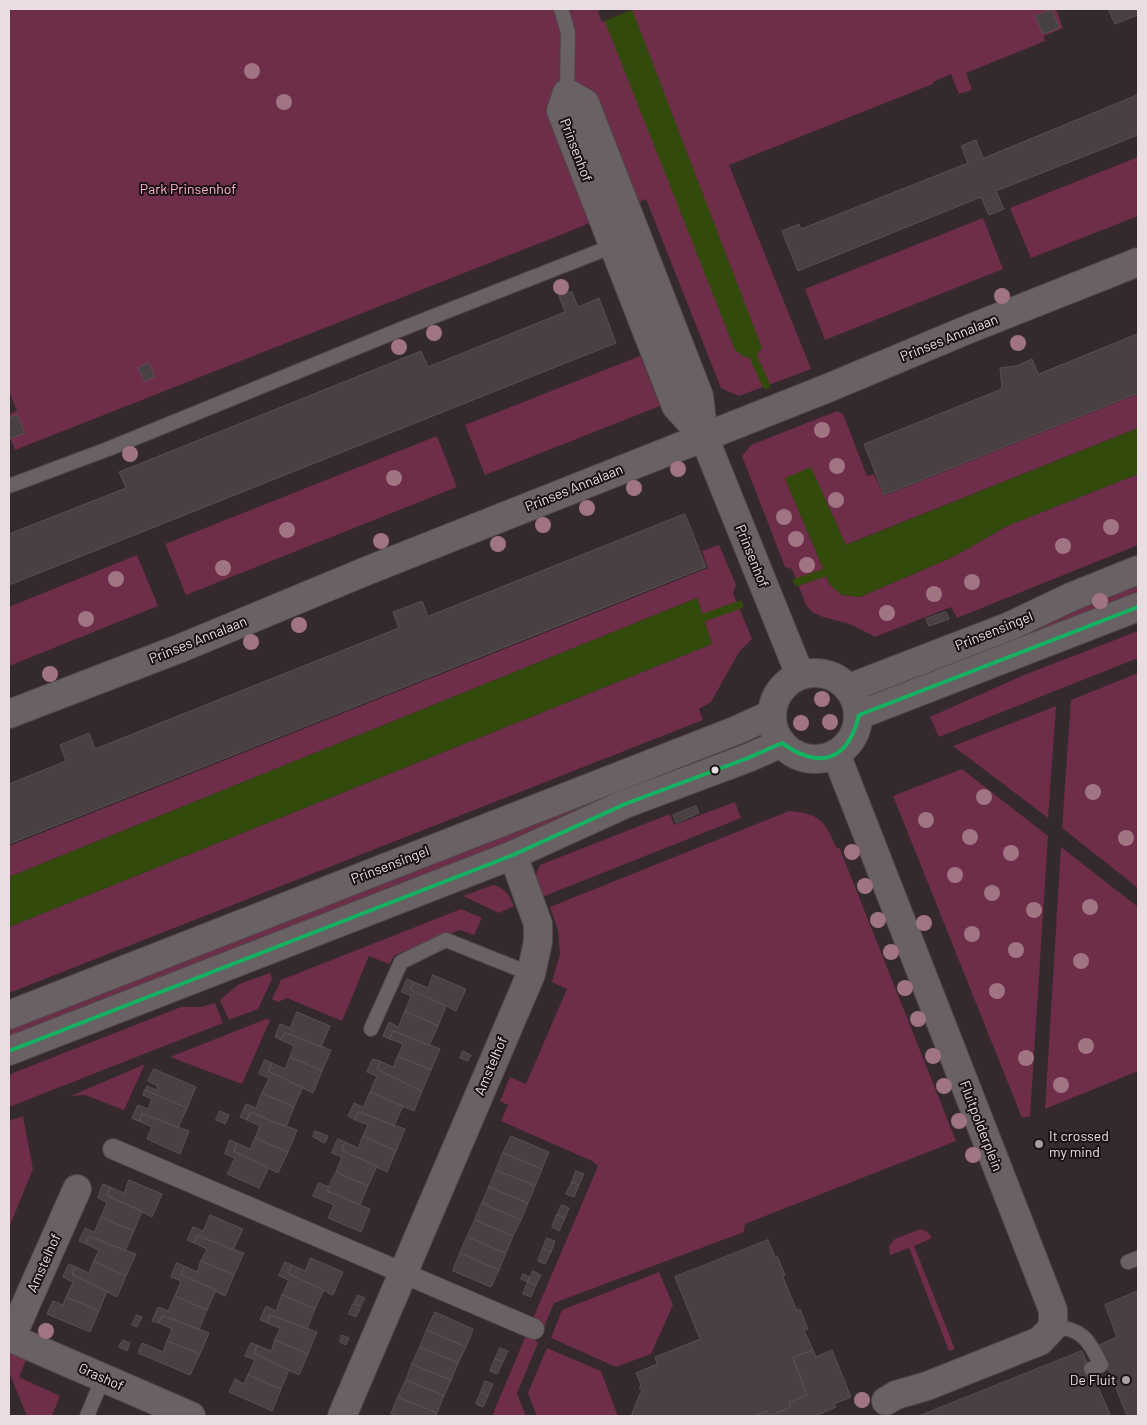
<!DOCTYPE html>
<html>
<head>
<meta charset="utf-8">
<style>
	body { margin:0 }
	#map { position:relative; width:1147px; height:1425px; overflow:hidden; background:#34292c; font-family:Barlow,sans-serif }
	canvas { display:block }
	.frame { position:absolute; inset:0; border:10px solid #eadde1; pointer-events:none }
</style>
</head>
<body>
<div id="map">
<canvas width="1147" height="1425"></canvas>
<div class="frame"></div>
</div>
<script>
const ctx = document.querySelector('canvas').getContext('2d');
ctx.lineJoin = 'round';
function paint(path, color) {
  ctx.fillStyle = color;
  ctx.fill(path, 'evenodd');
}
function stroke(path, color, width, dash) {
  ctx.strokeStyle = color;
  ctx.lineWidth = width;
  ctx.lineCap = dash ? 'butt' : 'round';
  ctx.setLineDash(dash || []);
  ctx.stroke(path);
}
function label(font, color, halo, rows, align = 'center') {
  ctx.font = font + ' Barlow,sans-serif';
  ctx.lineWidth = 4;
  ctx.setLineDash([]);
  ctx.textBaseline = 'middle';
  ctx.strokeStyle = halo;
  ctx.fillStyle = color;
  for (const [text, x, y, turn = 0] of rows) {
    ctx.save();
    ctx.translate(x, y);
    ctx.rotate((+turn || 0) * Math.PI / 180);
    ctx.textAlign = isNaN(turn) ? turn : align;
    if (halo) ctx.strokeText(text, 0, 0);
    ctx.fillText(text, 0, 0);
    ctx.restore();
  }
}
paint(new Path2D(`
	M9,9H1056L1063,28L1044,36L1045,41L966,73L972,90L959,94L951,74L933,82V84L729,165L811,369L739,396L721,388L646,199L568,232L15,450L9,435V414L17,411L9,391Z
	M1138,157V216L1031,258L1010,208Z
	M983,218L1003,269L825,340L805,289Z
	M640,356L660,406L485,475L465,425Z
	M1138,394V428L845,545L833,516L785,478L830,585L842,595L860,597L955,556L1007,526L1138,474V545L957,618L951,607L875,637L850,624L823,617L812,612L806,605L792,569L785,567L742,456L751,445L837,411L843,414L867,476L874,474L884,496Z
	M437,436L457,487L186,595L165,544Z
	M719,545L736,585L733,593L752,639L739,652L711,702L699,709L703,720L9,993V927L712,644L697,598L9,877V846L708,568L702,551Z
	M137,555L158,606L9,666V607Z
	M1138,577V599L916,682L912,671Z
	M1138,631V658L939,737L930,717L1024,675Z
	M1138,673V888L1062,828L1071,700Z
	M1056,706L1048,818L953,746Z
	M713,747L718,760L9,1044V1024Z
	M962,769L1048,836L1030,1116L1022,1118L893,796Z
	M735,802L741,818L537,899L535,877L540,865L670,814L674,825Z
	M789,811C820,814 824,820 836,847L840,849L956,1141L745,1224L744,1232L554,1303L544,1327L531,1323L598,1166L592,1161L501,1121L508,1105L500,1101L510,1077L526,1084L567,989L552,982L560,954L558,930L550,907Z
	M1061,847L1138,907V1071L1045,1109Z
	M493,885C504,887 510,896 514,906L499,913L463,896Z
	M461,909L482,918L474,935L460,930L395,955L389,964L369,956L342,1021L287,998L278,1002L272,999L281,980Z
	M270,973L272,979L258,1009L229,1020L220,1000L239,984Z
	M215,1003L223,1023L9,1107V1076L13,1073L181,1007H201Z
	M266,1019L270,1020L242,1084L170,1057Z
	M145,1064L124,1110L85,1095L71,1096Z
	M23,1116L33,1169L9,1228V1121Z
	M920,1229L928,1232L932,1238L914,1246L955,1349L949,1351L909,1248L890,1255L889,1246L895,1239Z
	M659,1272L673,1305L651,1354L616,1367L551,1338L562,1310Z
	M527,1333L538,1343L517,1393L526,1416H492Z
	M547,1348L601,1371L618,1416H537L528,1393Z
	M9,1350L27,1358L19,1377L60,1396L52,1416H27L9,1372Z`), '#6e2d49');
paint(new Path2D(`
	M600,9H632L762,348L754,358L744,357L735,350Z
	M1138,428V474L1007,526L955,556L860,597L842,595L830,585L785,478L811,467L846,545Z
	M697,598L712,644L9,927V877Z`), '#324a0b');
paint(new Path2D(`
	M605,9H634L602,22L598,11Z`), '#34292c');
stroke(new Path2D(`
	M754,358L766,385
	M797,582L824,573
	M703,618L739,605`), '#324a0b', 8);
const building = new Path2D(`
	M1109,9H1138V15L1115,24Z
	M1052,10L1059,28L1043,34L1035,16Z
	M1138,95V135L996,191L1004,209L989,215L981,197L798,271L782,231L799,224L801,229L968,163L961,146L976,140L983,158Z
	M572,292L578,307L599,298L616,343L9,585V534L126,488L119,472L421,351L428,367L565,312L559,296Z
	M1138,334V393L884,495L864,444L1002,389L1000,368L1016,366L1032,359L1038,374Z
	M149,363L155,377L144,381L138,368Z
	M17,415L25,433L9,439V418Z
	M685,514L706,567L9,844V784L66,761L60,745L89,733L95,749L399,628L393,612L422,601L428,616Z
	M946,612L949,619L929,626L926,619Z
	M696,806L699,813L676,823L673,815Z
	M433,975L466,989L456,1011L411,989L414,982L428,988Z
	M407,979L414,982L411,989L414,992L446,1006L438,1026L405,1011L411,996L402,992Z
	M405,1011L438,1026L429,1046L397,1032L393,1031L390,1039L383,1036L389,1022L398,1027Z
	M297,1012L330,1026L321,1047L288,1033H285L281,1040L275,1037L280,1024L290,1028Z
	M393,1031L440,1049L431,1070L398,1056L403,1044L390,1039Z
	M285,1033L331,1050L322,1071L290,1057L294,1046L281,1040Z
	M463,1051L471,1055L468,1061L460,1058Z
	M398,1056L431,1070L422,1091L377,1069L380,1061L393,1067Z
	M290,1057L322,1071L313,1093L268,1071L272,1063L285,1069Z
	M373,1059L380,1061L377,1069L380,1071L422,1091L414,1111L370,1092L377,1076L367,1072Z
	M265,1060L272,1063L268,1071L271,1073L303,1087L294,1107L262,1093L269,1078L259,1074Z
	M154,1069L196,1087L187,1108L145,1090L147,1086L156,1090L158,1086L148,1081Z
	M145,1090L187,1108L178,1128L146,1114H142L139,1121L132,1118L138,1105L148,1109L152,1099L143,1095Z
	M370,1092L403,1106L394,1126L362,1112H358L355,1120L348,1116L354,1103L363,1107Z
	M262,1093L294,1107L286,1127L254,1113H250L247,1120L240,1117L246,1104L256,1108Z
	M220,1111L229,1115L225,1124L216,1120Z
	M358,1112L405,1129L396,1151L363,1136L368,1125L355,1120Z
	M250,1113L297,1130L288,1152L255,1138L260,1126L247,1120Z
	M142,1114L189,1131L180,1154L147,1139L152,1127L132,1118L139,1121Z
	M315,1131L328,1136L325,1143L313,1137Z
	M363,1136L396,1151L387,1172L342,1150L345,1142L358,1148Z
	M511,1136L549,1152L542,1169L503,1153Z
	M255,1138L288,1152L278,1173L234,1151L237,1143L250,1149Z
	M338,1139L345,1142L342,1150L345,1152L377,1166L368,1186L336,1172L342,1157L332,1153Z
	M230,1140L237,1143L234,1151L237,1153L269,1167L259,1188L227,1174L235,1158L225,1154Z
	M503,1153L542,1169L535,1186L496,1170Z
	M496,1170L535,1186L528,1203L489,1187Z
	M576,1171L584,1174L579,1185L572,1182Z
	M336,1172L368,1186L360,1205L327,1191Z
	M129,1180L162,1194L152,1217L107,1195L110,1187L124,1193Z
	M572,1182L579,1185L574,1197L566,1194Z
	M319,1183L329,1187L327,1191L370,1209L361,1232L328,1218L334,1205L313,1196Z
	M103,1184L110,1187L107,1195L110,1197L142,1211L134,1231L101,1217L107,1202L98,1198Z
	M489,1187L528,1203L521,1220L482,1203Z
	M482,1203L521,1220L513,1236L475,1220Z
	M562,1205L569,1208L565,1218L557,1215Z
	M210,1215L243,1229L233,1250L201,1236H197L194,1243L187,1240L193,1227L203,1231Z
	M557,1215L565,1218L559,1231L552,1227Z
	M101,1217L134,1231L125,1251L93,1237H89L86,1244L79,1241L85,1228L94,1232Z
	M475,1220L513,1236L506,1253L467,1237Z
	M197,1236L244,1253L234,1275L201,1261L207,1249L194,1243Z
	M89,1237L136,1254L126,1276L94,1261L99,1250L86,1244Z
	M467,1237L506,1253L499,1270L460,1253Z
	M547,1238L555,1241L551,1252L543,1248Z
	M768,1240L775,1257L777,1256L785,1275L783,1277L797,1311L800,1309L808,1329L804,1330L813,1350L793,1358L807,1395L789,1402L791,1407L769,1416L767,1411L754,1416H631L642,1389L639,1388L641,1385L636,1373L657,1364L655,1357L700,1339L675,1277Z
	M543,1248L551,1252L545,1264L538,1261Z
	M460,1253L499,1270L491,1287L453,1271Z
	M311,1258L343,1272L333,1295L288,1273L292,1265L305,1271Z
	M94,1261L126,1276L117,1297L72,1274L76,1267L89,1273Z
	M201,1261L234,1275L225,1296L215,1291L216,1290L181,1274L184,1266L197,1272Z
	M285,1262L292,1265L288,1273L291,1275L324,1290L315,1309L282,1295L289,1280L279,1276Z
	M177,1263L184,1266L181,1274L183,1276L216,1290L207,1310L175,1296L181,1281L171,1277Z
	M69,1264L76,1267L72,1274L75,1277L107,1291L99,1311L66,1297L73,1282L63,1277Z
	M533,1271L541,1275L536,1285L528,1282Z
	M523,1274L530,1277L528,1282L521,1279Z
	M528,1282L536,1285L531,1297L523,1294Z
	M1138,1291V1416H1127L1099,1345L1117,1337L1105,1305Z
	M282,1295L315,1309L307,1329L274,1316L270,1315L267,1323L260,1320L266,1306L276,1311Z
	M358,1295L365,1298L361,1306L354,1303Z
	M175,1296L207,1310L199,1330L166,1316H162L159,1323L152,1321L158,1307L168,1311Z
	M66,1297L99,1311L90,1332L47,1314L53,1301L63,1305Z
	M353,1304L361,1307L356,1317L349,1314Z
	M435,1312L473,1329L466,1347L427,1330Z
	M137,1315L142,1317L137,1327L132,1325Z
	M270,1315L317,1332L308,1354L275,1340L280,1328L267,1323Z
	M162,1316L209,1333L200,1354L167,1341L172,1329L159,1323Z
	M427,1330L466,1347L458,1363L420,1347Z
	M342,1335L349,1338L346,1345L340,1342Z
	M123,1340L130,1343L127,1351L119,1347Z
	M275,1340L308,1354L299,1375L254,1353L257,1345L271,1351Z
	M167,1341L200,1354L190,1375L138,1353L142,1343L163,1352Z
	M251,1343L257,1345L254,1353L257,1355L289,1370L281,1389L248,1375L255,1360L245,1356Z
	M420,1347L458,1363L451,1380L412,1364Z
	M500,1348L508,1351L503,1362L495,1359Z
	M813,1350L816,1357L832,1350L851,1397L834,1404L836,1407L815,1416H754L767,1411L769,1416L791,1407L789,1402L807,1395L793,1358Z
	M1082,1351L1110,1414L1103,1416H919Z
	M495,1359L503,1362L497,1374L490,1371Z
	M412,1364L451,1380L444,1396L406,1380Z
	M248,1375L281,1389L272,1411L229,1392L235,1379L244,1384Z
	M406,1380L444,1396L437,1413L398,1397Z
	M485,1381L493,1384L488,1396L481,1392Z
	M481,1392L488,1396L483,1407L476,1404Z
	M398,1397L437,1413L436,1416H398L391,1414Z`);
paint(building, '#494043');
stroke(building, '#5a4f52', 1);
const service = new Path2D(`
	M561,9L568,32L567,93
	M9,486L108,449L409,326L618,244
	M371,1029L401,962L446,940L531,974
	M1128,1262L1138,1258
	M1053,1327C1082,1328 1089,1340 1101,1365L1091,1369
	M87,1416L103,1378`);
const pedestrian = new Path2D(`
	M113,1149L534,1329`);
const minor = new Path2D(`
	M704,437L676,406L561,111L567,93L585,103L699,396L704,437L800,675
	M9,714L181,648L364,572L828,388L969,329L1138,262
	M836,754L1053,1310V1327L1040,1341L927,1386L896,1395L886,1401
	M77,1189L11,1338L191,1416
	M342,1416L531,974L538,942V924L513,855`);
const secondary = new Path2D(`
	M772 716a43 43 0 1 1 86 0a43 43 0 1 1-86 0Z
	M849,688L1010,626L1071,597L1138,570
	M859,715L1138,607
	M9,1015L737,730L772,714
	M9,1051L513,855L625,804L748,758L782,743`);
stroke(service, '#50474a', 16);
stroke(pedestrian, '#50474a', 22);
stroke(minor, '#50474a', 30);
stroke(secondary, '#50474a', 30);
stroke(service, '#6a6164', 14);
stroke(pedestrian, '#6a6164', 20);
stroke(minor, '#6a6164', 28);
stroke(secondary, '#6a6164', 28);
stroke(new Path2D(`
	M9,1051L513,855L625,804L748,758L782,743C820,770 848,761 859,715L1138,607`), '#13b361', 4);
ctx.fillStyle = '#a17483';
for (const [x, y] of [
	[252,71],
	[284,102],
	[561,287],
	[1002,296],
	[434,333],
	[1018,343],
	[399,347],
	[822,430],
	[130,454],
	[837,466],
	[678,469],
	[394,478],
	[634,488],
	[836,500],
	[587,508],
	[784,517],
	[543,525],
	[1111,527],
	[287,530],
	[796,539],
	[381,541],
	[498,544],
	[1063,546],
	[807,565],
	[223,568],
	[116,579],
	[972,582],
	[934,594],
	[1100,601],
	[887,613],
	[86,619],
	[299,625],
	[251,642],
	[50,674],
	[822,699],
	[830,722],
	[801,723],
	[1093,792],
	[984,797],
	[926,820],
	[970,837],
	[1126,838],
	[852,852],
	[1011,853],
	[955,875],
	[865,886],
	[992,893],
	[1090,907],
	[1034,910],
	[878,920],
	[924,923],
	[972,934],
	[1016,950],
	[891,952],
	[1081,961],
	[905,988],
	[997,991],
	[918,1019],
	[1086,1046],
	[933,1056],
	[1026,1058],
	[1061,1085],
	[944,1086],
	[959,1121],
	[973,1155],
	[46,1331],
	[862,1400]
]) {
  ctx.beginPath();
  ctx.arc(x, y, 8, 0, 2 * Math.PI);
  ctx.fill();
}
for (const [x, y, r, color] of [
	[715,770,4.5,"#eadde1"],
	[1039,1144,5,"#aa9ea2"],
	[1126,1380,5,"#aa9ea2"]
]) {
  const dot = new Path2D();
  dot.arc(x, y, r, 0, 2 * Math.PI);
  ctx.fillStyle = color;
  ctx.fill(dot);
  stroke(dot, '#191114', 2);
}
label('14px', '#eadde1', '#191114', [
	["Prinsenhof",576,150,69],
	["Prinses Annalaan",949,338,-22],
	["Prinses Annalaan",574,488,-22],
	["Prinsenhof",752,556,68],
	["Prinsensingel",994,631,-22],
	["Prinses Annalaan",198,640,-22],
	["Prinsensingel",390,865,-21],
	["Amstelhof",491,1066,-67],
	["Fluitpolderplein",981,1126,69],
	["Amstelhof",44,1263,-66],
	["Grashof",101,1377,24]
]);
label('14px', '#fab1cb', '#191114', [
	["Park Prinsenhof",188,189]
]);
label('14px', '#eadde1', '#191114', [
	["It crossed",1049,1136],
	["my mind",1049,1152],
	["De Fluit",1116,1380,"right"]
], 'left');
</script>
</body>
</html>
